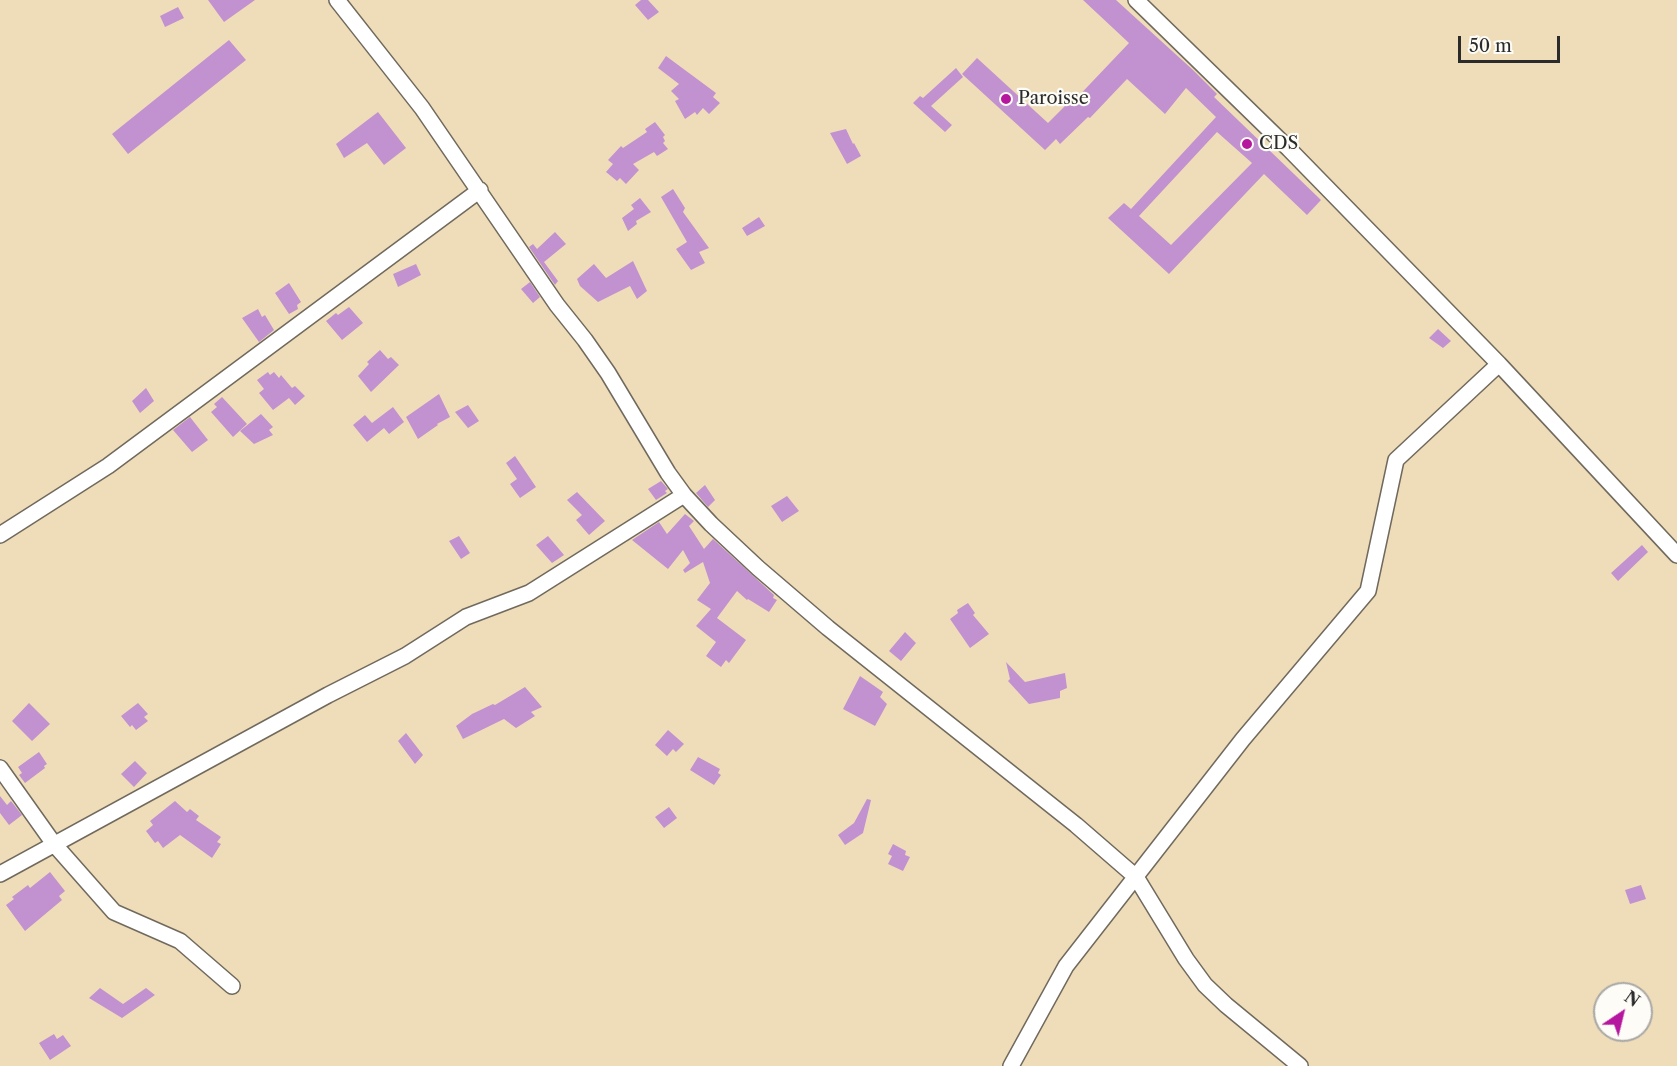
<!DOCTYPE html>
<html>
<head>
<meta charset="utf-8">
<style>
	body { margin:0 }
	#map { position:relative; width:1677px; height:1066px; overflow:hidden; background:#efddba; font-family:"Libre Caslon Text",serif }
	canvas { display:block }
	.north { position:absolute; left:1593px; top:982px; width:60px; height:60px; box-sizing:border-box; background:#fdfcf7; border:2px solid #a9a8a5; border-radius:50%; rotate:35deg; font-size:16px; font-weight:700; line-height:24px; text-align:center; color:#2b2b2b }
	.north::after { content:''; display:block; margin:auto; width:21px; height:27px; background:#b5179e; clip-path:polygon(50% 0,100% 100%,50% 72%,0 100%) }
	.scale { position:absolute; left:1458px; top:36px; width:102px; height:27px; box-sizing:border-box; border:3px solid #2b2b2b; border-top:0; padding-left:8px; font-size:18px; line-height:21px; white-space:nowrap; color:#2b2b2b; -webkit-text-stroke:4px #fdfcf7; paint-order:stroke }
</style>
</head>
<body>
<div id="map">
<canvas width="1677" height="1066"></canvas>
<div class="north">N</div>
<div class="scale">50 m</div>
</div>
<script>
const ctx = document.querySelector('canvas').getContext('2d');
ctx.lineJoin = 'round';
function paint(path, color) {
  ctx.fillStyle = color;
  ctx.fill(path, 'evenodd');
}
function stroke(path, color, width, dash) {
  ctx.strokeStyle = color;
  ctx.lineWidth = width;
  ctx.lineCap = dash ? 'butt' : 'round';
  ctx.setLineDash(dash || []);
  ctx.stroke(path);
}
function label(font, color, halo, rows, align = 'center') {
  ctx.font = font + ' "Libre Caslon Text",serif';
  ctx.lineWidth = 4.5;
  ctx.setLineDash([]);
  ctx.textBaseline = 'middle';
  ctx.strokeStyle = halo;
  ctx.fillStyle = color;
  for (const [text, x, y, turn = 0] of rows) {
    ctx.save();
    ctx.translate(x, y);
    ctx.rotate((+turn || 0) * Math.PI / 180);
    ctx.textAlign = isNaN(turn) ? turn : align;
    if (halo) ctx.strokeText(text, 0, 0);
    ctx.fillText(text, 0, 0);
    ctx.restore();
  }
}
paint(new Path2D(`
	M208,0H255L224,22Z
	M641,0H648L659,12L648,20L635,5Z
	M1083,0H1116L1193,70L1217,94L1214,97L1321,200L1307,215L1264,174L1169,274L1108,218L1124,203L1131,209L1216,117L1186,88L1165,114L1127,79L1090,118L1088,117L1060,144L1056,139L1045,150L962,74L977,58L1048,123L1069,102L1071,104L1129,43ZM1217,132L1252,163L1171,245L1139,216Z
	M178,7L184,18L165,27L160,16Z
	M229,40L246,60L128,154L112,134Z
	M666,56L716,93L713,97L720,103L709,114L703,108L697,115L695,112L685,119L675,101L679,99L671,91L679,84L658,68Z
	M956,68L963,77L931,106L952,125L945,132L913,103L920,96L923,98Z
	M378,112L406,148L384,165L367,143L344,158L336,144Z
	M655,122L665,135L663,137L665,141L663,143L668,149L657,156L654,152L633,164L639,170L626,184L620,178L617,181L606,172L613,164L608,160L621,146L623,148L647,132L645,129Z
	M846,129L853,144L854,143L861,156L847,164L830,133Z
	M673,189L685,208L683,212L709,248L699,252L705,263L691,270L676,249L687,242L661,197Z
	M640,198L651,212L636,221L637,224L628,231L622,218L634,209L631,205Z
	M759,217L765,226L747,236L742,228Z
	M555,232L566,244L544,262L558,281L555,285L529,247L533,244L537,249Z
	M633,261L647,291L637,299L630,286L598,302L580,286L577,279L594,264L606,278Z
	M416,264L421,275L398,287L393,274Z
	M530,282L540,297L533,303L521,289Z
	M289,283L301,302L297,305L298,309L289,314L275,293Z
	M349,307L363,323L342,340L326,321L336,313L338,315Z
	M258,309L262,317L265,315L274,330L259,342L242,318Z
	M1438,329L1451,341L1443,348L1429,338Z
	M380,350L388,359L391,357L399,365L371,392L358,376L369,364L367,362Z
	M268,372L270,375L274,372L279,378L281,375L292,388L295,386L305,396L295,405L289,398L273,410L259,393L264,389L257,380Z
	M146,388L154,401L140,413L132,401Z
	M439,394L450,417L437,424L438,425L418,439L406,417Z
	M222,397L247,424L233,437L211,412L217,407L214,404Z
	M468,405L479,421L468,428L455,412Z
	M393,407L404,422L389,434L384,428L367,442L353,425L365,415L372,423Z
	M261,414L273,427L269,430L273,435L254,444L240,431Z
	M190,417L208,440L192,452L173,430Z
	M515,456L536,487L520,498L510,484L517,479L506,463Z
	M661,481L668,489L665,491L667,493L656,500L648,489Z
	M705,485L715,500L708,507L696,493Z
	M577,492L605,521L589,535L576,520L582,515L567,500Z
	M787,496L799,511L782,522L771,506Z
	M685,514L694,521L689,526L704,549L713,539L774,595L773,598L777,600L769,612L748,599L747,600L737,591L717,618L746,640L729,663L726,660L721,667L706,656L716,642L696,626L711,609L697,600L710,583L703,562L685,573L683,570L690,563L683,550L668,569L632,540L659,522L667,534Z
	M459,536L470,553L461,559L449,541Z
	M548,536L564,555L552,563L536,545Z
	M1642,545L1648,552L1618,581L1611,573Z
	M968,603L975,613L973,615L989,634L970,648L950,619L958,613L957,610Z
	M905,632L916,643L901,661L889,651Z
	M1006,662L1025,682L1065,673L1067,688L1060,691V698L1029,704L1008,681L1010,679Z
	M860,676L883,692L880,697L887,704L875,726L843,709Z
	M525,687L542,707L531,712L535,716L516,728L504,719L463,739L456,726L472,714L493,704L495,705Z
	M29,703L50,724L32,741L12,721Z
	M138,703L148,714L144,717L148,721L136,730L132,725L130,727L121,716Z
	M668,730L684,744L676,752L673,749L667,756L655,745Z
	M406,733L423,755L415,764L398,741Z
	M39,752L47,764L44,766L45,768L25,783L19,775L22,773L18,767Z
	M698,757L720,769L718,773L721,775L714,785L690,770Z
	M135,761L147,773L134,787L121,774Z
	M0,796L7,805L11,801L22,815L9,825L0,813Z
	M867,799L871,800L863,833L845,845L838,835L854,823Z
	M175,801L187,812L190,809L199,816L196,820L221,837L217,842L221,844L212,858L180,835L163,848L158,841L155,843L146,831L153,825L150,821Z
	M669,807L677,818L664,828L655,817Z
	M893,844L906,851L905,855L910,857L903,871L888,864L892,856L888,854Z
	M50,872L65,891L59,896L62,900L25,931L6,905L14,899L12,897L28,885L30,888Z
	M1641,885L1646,899L1630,904L1625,890Z
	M100,988L123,1004L146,988L155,995L122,1018L89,998Z
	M54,1034L57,1039L63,1035L71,1046L50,1060L39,1043Z`), '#c192cf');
const minor = new Path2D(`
	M337,0L422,108L557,305L585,340L608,373L668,473L684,495L711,524L758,568L828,628L1076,825L1136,877L1186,959L1205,985L1226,1005L1300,1066
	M1136,0L1289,149L1499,364L1677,555
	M0,535L108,466L480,190
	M0,768L54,844L114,912L180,941L232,986
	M0,874L328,695L405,656L466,617L529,593L684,495
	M1011,1066L1066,966L1243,739L1368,591L1396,460L1499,364`);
stroke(minor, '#70695d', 18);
stroke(minor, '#fff', 15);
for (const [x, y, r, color] of [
	[1006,99,6,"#b5179e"],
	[1247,144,6,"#b5179e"]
]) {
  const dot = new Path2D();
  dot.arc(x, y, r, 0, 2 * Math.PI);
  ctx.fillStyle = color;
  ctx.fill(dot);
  stroke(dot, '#fdfcf7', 2);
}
label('18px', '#2b2b2b', '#fdfcf7', [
	["Paroisse",1018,99],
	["CDS",1259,144]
], 'left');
</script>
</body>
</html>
